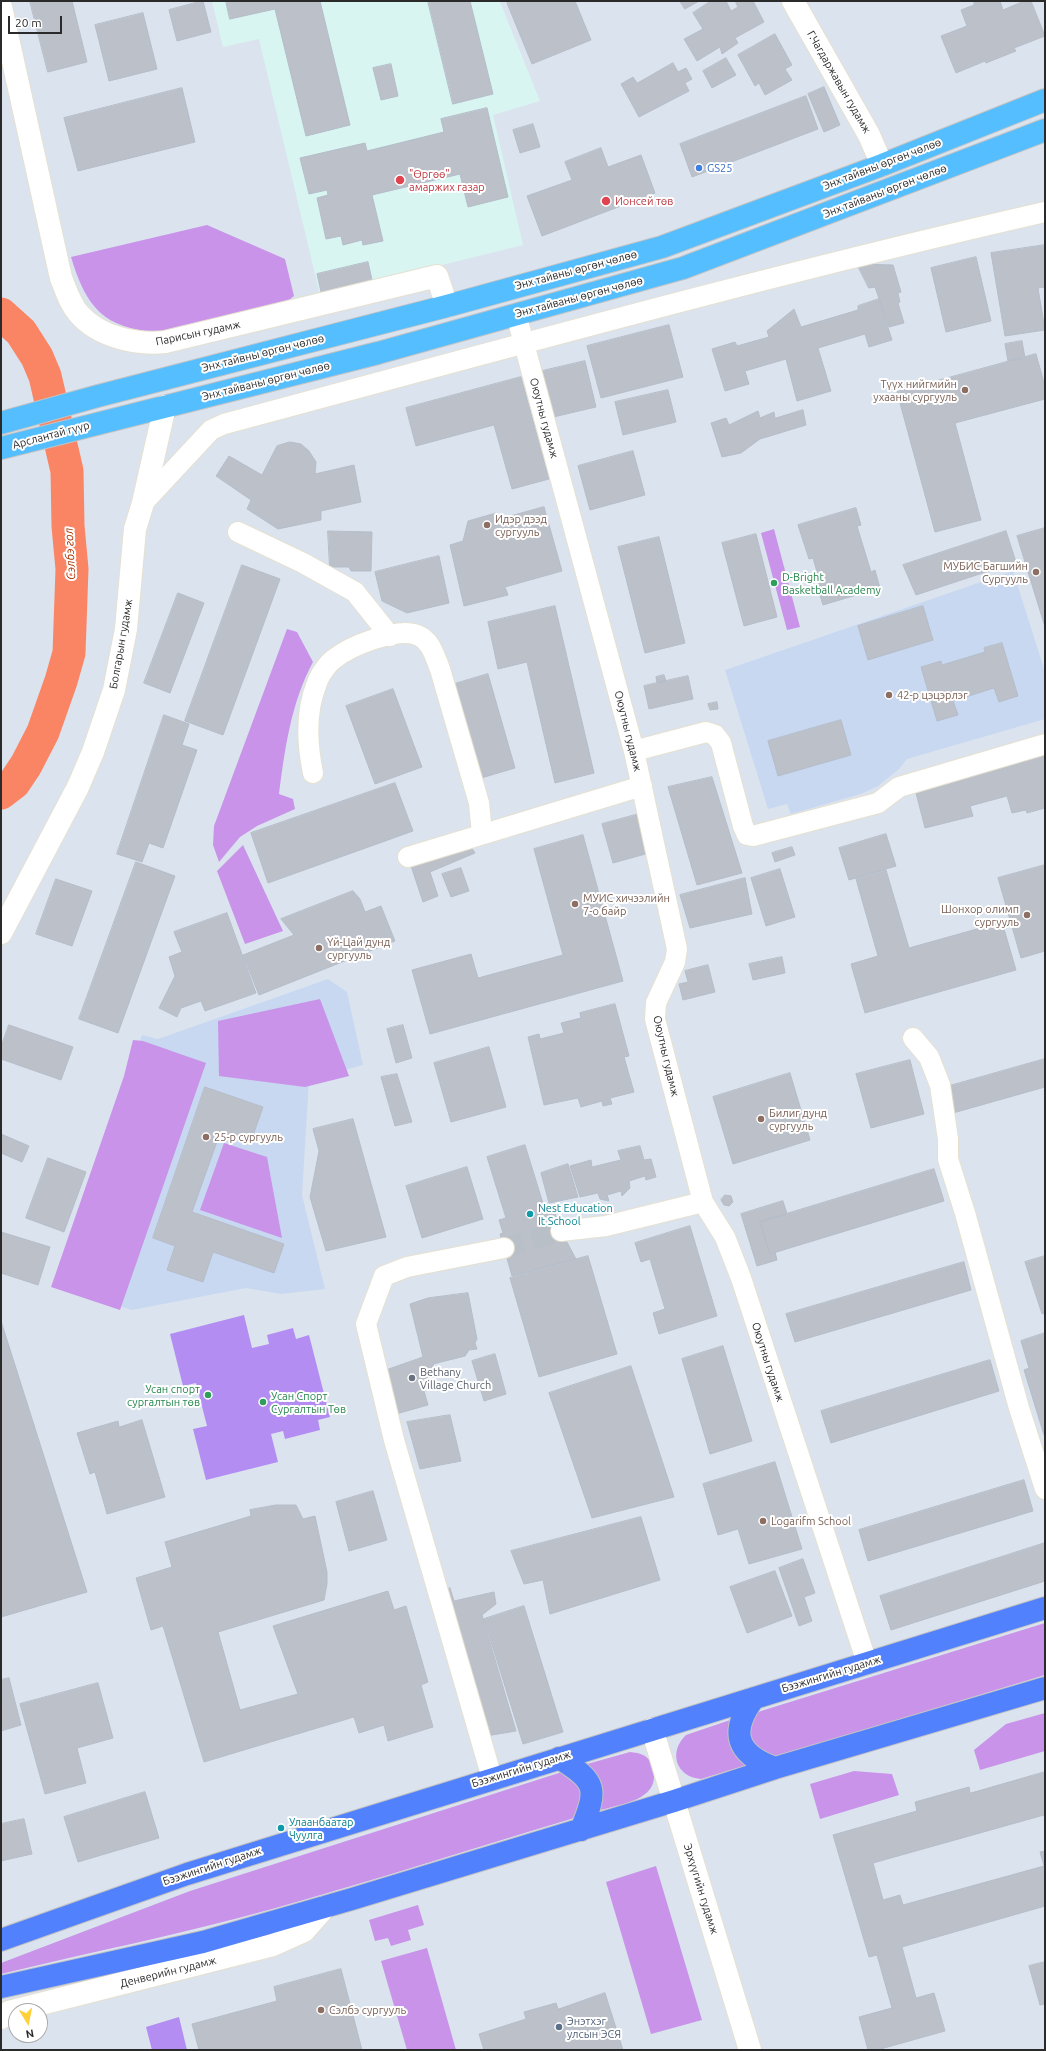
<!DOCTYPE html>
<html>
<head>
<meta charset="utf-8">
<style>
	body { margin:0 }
	#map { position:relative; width:1046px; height:2051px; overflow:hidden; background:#dbe4ee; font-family:Ubuntu,sans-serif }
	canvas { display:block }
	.frame { position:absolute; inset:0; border:2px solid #2a2a2a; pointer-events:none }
	.north { position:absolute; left:8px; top:2003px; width:40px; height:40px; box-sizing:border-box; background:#fff; border:1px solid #aaa; border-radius:50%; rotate:170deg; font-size:11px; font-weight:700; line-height:16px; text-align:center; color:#2a2a2a }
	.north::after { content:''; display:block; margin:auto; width:14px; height:18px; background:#ffd037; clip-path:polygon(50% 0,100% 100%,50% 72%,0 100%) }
	.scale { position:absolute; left:8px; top:16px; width:54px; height:18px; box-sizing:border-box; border:2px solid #2a2a2a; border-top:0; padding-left:5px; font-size:12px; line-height:14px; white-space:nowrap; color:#2a2a2a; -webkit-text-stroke:3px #fff; paint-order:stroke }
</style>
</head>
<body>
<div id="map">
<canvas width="1046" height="2051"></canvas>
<div class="frame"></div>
<div class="north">N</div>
<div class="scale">20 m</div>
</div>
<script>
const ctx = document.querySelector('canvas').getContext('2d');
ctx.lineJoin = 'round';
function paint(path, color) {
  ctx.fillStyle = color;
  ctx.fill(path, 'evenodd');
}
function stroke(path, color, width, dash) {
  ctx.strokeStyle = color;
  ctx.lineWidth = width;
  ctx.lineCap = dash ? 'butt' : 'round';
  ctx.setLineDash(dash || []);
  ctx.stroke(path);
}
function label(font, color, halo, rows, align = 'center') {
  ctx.font = font + ' Ubuntu,sans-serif';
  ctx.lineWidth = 4;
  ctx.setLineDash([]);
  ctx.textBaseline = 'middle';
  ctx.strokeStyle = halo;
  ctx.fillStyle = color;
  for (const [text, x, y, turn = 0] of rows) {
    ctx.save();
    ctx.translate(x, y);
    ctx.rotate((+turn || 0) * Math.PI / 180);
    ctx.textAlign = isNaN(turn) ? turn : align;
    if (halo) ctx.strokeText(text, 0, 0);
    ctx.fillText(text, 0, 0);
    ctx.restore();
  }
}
paint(new Path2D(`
	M1013,571L1045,672V719L907,759L899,769L878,786L861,794L791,814L787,804L768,809L725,670Z
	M328,979L347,992L363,1065L309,1080L302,1195L325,1289L281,1294L246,1288L132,1310L54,1285L142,1035L158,1039Z`), '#c9d8f1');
paint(new Path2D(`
	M212,1H501L500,2L540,101L493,115L523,245L320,295L259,39L223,47Z`), '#d8f5f2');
paint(new Path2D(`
	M207,225L285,259L294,296L289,300L281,302L158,332C104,329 86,307 71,257Z
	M774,529L800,627L787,630L761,533Z
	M287,629L297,632L313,662C291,703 285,748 279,794L293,799L295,809L257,826L240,837L219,862L213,845L214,826Z
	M243,845L283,931L245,944L217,871Z
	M320,999L349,1076L305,1087L219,1076L218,1021Z
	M133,1040L143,1041L206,1063L120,1310L51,1287L124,1076Z
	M224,1143L267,1157L282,1238L200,1210Z
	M1045,1623V1675L775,1757L747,1745L753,1714L761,1711Z
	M1045,1713V1751L980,1770L974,1750L1006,1724Z
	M736,1718L750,1764L701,1779C676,1777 668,1752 686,1735Z
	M630,1752C640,1753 649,1755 652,1766C664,1801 619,1804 594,1812L580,1766Z
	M854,1771L892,1774L899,1795L820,1819L810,1784Z
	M562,1772L585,1785L575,1817L571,1819C471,1849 372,1881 272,1909C183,1934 91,1952 1,1974V1963L190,1891Z
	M656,1866L702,2020L651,2034L606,1882Z
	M418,1905L424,1925L408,1930L411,1940L391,1946L388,1938L375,1941L369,1920Z
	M427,1948L456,2050H407L381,1961Z`), '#c893e9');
paint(new Path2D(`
	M244,1315L252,1348L269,1344L267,1335L293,1328L296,1339L309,1335L330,1417L318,1420L320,1430L285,1439L283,1431L271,1434L278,1462L206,1480L193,1429L207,1426L196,1383L183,1386L170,1334Z
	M179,2017L187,2050H152L146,2027Z`), '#b38df2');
stroke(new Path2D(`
	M1,314L21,332L37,357L45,376L67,471L68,526L72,569L69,653L61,681L43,732L26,765L14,783L1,793`), '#f98565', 33);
const building = new Path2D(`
	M30,1H72L87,62L48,72Z
	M203,1L211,32L177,41L169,10Z
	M226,1H320L350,125L306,136L275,9L230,19Z
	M428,1H470L493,94L453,104Z
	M511,1H575L591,40L532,64L507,3Z
	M680,1H699L685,9Z
	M711,1H726L731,11L738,7L735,1H753L764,22L735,38L738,43L722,54L720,47L697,61L684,39L703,29L693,13Z
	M977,1H1000L1003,10L1024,1H1031L1045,36L1014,48L1016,51L986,63L985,61L956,73L941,36L967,26L961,10L974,5V2Z
	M143,13L157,69L109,81L95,25Z
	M775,34L792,65L785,69L792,80L765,95L759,83L755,86L738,55Z
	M726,58L736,75L712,88L703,71Z
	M673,63L678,72L686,68L692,79L685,83L689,91L639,117L621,84L633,77L637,83Z
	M391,64L398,96L381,100L373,68Z
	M824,87L840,125L824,132L808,94Z
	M182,88L195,142L78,171L64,118Z
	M806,96L818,129L692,177L680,144Z
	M487,108L508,197L468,207L460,174L372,195L383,241L363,245L362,240L343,245L341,236L326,239L317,198L328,195L327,190L309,194L300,158L365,143L367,151L444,132L441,119Z
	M533,124L540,147L520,153L513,130Z
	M601,148L608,167L641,155L655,193L542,236L527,196L572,180L565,162Z
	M1045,245V287L1038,288L1045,330L1005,336L991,253Z
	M976,257L991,321L946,332L931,268Z
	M368,262L372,280L321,292L317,274Z
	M857,264L893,265L901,292L898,293L900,302L898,303L904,323L889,327L875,287L869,288Z
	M879,299L892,340L869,347L865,334L818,348L831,391L797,401L786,359L745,371L749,384L725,391L712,349L735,342L737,346L769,337L767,331L794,309L801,327L858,310V306Z
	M669,325L683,377L601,398L587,346Z
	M1022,341L1025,358L1008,361L1005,344Z
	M1036,354L1045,386V399L955,423L981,520L935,532L897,392Z
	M585,361L596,407L549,418L538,372Z
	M521,377L549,479L512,489L494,425L416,446L406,408Z
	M668,390L676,422L623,435L615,402Z
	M803,410L806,425L760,439L741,453L722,457L711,423L726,418L729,425L758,411L760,418L774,412L775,418Z
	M290,442L301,444L309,451L316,462L315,474L354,465L361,502L321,511V520L278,529L247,509L251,500L216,476L229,456L262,475L277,446Z
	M633,451L645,495L590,510L578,466Z
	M544,507L562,571L505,587L508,595L464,606L450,545L463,541L468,521L496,513L502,518Z
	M856,508L861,525L857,526L871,572L875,570L880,588L823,605L813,573L817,572L813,558L809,559L798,525Z
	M1045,528V627L1017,536Z
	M328,531L372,532L371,571H351L349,567H330Z
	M1006,531L1016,562L916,595L903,565Z
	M756,534L777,617L744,626L722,543Z
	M659,537L685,643L645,653L618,547Z
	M439,556L449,603L407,613L382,601L375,572Z
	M242,565L280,579L223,735L185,721Z
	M178,593L204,603L170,693L144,683Z
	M555,606L594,773L555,783L527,662L498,669L488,622Z
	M923,606L933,640L868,660L858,626Z
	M1002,643L1018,696L999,702L994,688L953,701L958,715L937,721L921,667L941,661L942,665L985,652L984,648Z
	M488,674L515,768L478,779L451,685Z
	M664,675L666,681L657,683L656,677Z
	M688,676L693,699L649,709L644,686Z
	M393,689L422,767L375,784L346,706Z
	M717,702L718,709L710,710L708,704Z
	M164,715L189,724L182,745L197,750L163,848L149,843L142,862L117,854Z
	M841,720L851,755L778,776L768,741Z
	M1045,754V808L1027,813L1026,810L1012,813L1007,796L970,806L973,816L925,828L916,793Z
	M712,777L742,873L697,885L668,787Z
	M395,783L413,831L268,883L251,833Z
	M639,814L649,853L613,863L602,824Z
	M886,834L896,866L849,880L839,848Z
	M583,835L623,981L430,1034L412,970L471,954L478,978L563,955L534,849Z
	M466,839L475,853L430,872L438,896L423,902L408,857Z
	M792,847L795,855L775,862L772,853Z
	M136,862L175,876L118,1033L79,1019Z
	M1045,865V951L1021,958L998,878Z
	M461,868L469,891L451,897L442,874Z
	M780,869L795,917L766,926L751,878Z
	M886,870L909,948L1002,922L1016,970L865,1013L851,964L878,956L856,879Z
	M745,878L752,914L690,928L680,895Z
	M56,879L92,891L72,946L36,934Z
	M353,891L360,899L365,912L381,906L395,941L259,995L243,955L294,935L281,919Z
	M227,913L256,993L205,1011L201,1001L181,1008L177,1017L159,1008L175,976L169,957L182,952L174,932Z
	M782,957L785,973L753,980L749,964Z
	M708,965L715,992L683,1000L679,984L688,982L685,971Z
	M615,1004L629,1056L624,1057L634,1092L610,1098L612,1104L603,1106L602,1101L581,1107L578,1098L544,1105L528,1037L539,1034L540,1039L564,1033L561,1023L581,1018L580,1013Z
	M9,1025L73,1047L61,1080L1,1059V1047Z
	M403,1025L412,1058L396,1063L387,1029Z
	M489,1047L506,1107L451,1122L434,1063Z
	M1045,1059V1087L953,1113L946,1087Z
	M910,1060L924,1114L871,1128L856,1074Z
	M790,1073L810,1140L733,1164L713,1097Z
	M397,1074L412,1122L395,1126L381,1077Z
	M205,1087L263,1107L250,1144L220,1133L192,1212L284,1244L274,1273L213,1252L203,1282L167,1270L175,1246L153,1238Z
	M353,1119L386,1237L326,1251L310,1197L319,1151L313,1129Z
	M1,1134L29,1146L22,1162L1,1153Z
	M525,1145L545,1210L553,1208L561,1231L576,1259L512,1276L500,1234L503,1233L499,1220L506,1218L487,1157Z
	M640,1146L644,1160L651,1159L656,1177L646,1180L645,1176L629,1181L630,1188L622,1196L621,1191L607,1195L609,1201L600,1199L598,1193L580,1197L570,1166L591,1160L592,1167L621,1160L618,1151Z
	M48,1158L86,1172L64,1232L26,1218Z
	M568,1164L578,1197L549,1203L541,1173Z
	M467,1167L483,1219L422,1238L406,1186Z
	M934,1169L944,1201L770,1254L760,1222Z
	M725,1195L731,1196L733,1202L729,1206L724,1205L721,1200Z
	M783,1201L787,1214L760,1222L770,1254L775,1252L777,1260L757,1266L741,1214Z
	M690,1226L717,1316L659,1334L653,1313L665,1309L650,1259L641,1262L635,1243Z
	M1,1232L50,1247L38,1285L1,1273Z
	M588,1256L617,1354L539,1377L510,1278Z
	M1045,1256V1313L1042,1314L1025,1262Z
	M964,1262L971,1290L795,1342L786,1314Z
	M468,1293L477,1339L475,1343L477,1349L469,1350L465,1356L433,1364L434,1375L421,1380L428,1405L396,1414L383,1371L423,1357L410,1304L428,1298Z
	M1,1321L87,1592L1,1617Z
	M1045,1333V1434L1044,1435L1024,1370L1029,1368L1021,1341Z
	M723,1346L752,1441L710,1454L682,1359Z
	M495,1354L506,1394L484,1401L472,1361Z
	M990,1360L999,1391L831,1443L821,1411Z
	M631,1366L674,1497L592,1518L549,1393Z
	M450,1415L461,1461L420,1469L407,1422Z
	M142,1420L165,1497L107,1514L95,1472L90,1474L77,1433L118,1421L119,1427Z
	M775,1462L802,1549L749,1564L738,1529L718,1535L703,1484Z
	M1024,1480L1033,1511L868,1561L859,1530Z
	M373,1491L387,1540L349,1551L336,1502Z
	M276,1505H296L303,1519L315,1516L327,1572V1584L324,1600L218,1632L240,1710L298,1694L273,1626L388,1591L394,1610L406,1606L428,1682L421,1685L433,1727L388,1741L384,1725L359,1733L354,1717L204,1762L163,1626L151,1630L136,1578L172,1567L165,1542L251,1516L250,1510Z
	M641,1517L660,1580L550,1614L543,1580L524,1584L511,1551Z
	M1045,1543V1581L891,1630L880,1596Z
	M803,1559L815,1593L804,1597L812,1621L799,1626L779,1568Z
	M775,1571L792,1616L747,1633L730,1587Z
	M450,1588L454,1601L494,1592L496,1604L482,1615L516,1731L486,1736L445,1591Z
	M524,1606L563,1732L523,1744L484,1619Z
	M9,1678L21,1725L1,1731V1680Z
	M98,1683L113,1738L77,1748L86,1783L45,1794L20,1704Z
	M1045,1772V1819L1044,1815L873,1863L883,1900L900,1895L903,1905L1044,1866L1040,1852L1045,1851V1906L902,1947L916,1998L934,1993L945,2031L877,2050H868L859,2017L892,2008L877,1955L869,1957L833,1835L917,1811L915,1802L969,1787L970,1793Z
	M145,1792L159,1838L78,1862L64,1817Z
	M24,1819L32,1854L1,1861V1824Z
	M1045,1962V2004L1040,2005L1029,1966Z
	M341,1969L362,2050H199L192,2024L277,2001L274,1987Z
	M605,1993L623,2050H484L479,2034L526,2019L524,2012L556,2003L558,2009Z`);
paint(building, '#bbc0c9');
stroke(building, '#b5bdc9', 1);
stroke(new Path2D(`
	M504,1248L561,1231`), '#b8bfc7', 20, [20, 10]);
const street = new Path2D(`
	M516,314L634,751L677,949L675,962L656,1003L655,1019L703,1202L725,1237L741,1278L867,1663
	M143,503L211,430L224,424C497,351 769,275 1045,212
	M238,532L303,563L355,592L390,636
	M634,751L706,732L715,735L721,743L743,826L747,835L753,836L878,803L899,787L1045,744
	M313,773C307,744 305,712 317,683C319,676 328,663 334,659C350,646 397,627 417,635C431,640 435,657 440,669L479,803L482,834
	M408,857L642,786
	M913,1038L929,1057L940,1085L948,1139V1159L965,1213L1019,1408L1045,1489
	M561,1231L606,1226L703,1202
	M492,1778L394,1440L366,1324L384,1276L407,1267L504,1248`);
const secondary = new Path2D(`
	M793,1L869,135L882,165
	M1,7L61,278C66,290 70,304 79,314C99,337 136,345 165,342L437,276L447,306
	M1,933L78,787L93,752L114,690L126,629L135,529L143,503L165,406
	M652,1729L750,2050
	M1,2018L9,2012L273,1945L304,1931L325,1907`);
const primary = new Path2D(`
	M754,1698C729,1732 736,1754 775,1768
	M559,1758C597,1782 598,1788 581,1830
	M1,1940L187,1874L1045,1608
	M1,1987L203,1942L352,1899L674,1801L775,1768L1045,1688`);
const highway = new Path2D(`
	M1,423L98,396L447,306L662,247L882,165L1045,100
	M1,448L378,353L683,268L1045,130`);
stroke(street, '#e5e0d0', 22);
stroke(secondary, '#e5e0d0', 24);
stroke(primary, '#c3c3c3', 24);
stroke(highway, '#c3c3c3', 24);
stroke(street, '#fff', 20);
stroke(secondary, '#fff', 22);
stroke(primary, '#5181fd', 22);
stroke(highway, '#55beff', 22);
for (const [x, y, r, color] of [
	[699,168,4,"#3f7fe0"],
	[400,180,5,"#e0444e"],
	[606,201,5,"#e0444e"],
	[965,390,4,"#8d6e63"],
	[487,525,4,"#8d6e63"],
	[1036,572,4,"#8d6e63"],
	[774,583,4,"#2e9e5b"],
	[889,695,4,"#8d6e63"],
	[575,904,4,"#8d6e63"],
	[1027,915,4,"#8d6e63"],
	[319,948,4,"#8d6e63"],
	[761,1119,4,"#8d6e63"],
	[206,1137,4,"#8d6e63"],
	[530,1214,4,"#0f9aa8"],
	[412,1378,4,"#6b7280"],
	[208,1395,4,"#2e9e5b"],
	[263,1402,4,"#2e9e5b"],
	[763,1521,4,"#8d6e63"],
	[281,1828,4,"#0f9aa8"],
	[321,2010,4,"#8d6e63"],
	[559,2027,4,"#5c6f8a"]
]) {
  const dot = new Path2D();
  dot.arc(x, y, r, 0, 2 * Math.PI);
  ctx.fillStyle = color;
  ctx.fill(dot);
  stroke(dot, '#fff', 1.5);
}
label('11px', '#2a2a2a', '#fff', [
	["Г.Чагдаржавын гудамж",839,82,60],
	["Энх тайвны өргөн чөлөө",882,164,-21],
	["Энх тайваны өргөн чөлөө",885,191,-21],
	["Энх тайвны өргөн чөлөө",576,270,-15],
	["Энх тайваны өргөн чөлөө",579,297,-15],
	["Парисын гудамж",198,333,-12],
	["Энх тайвны өргөн чөлөө",263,353,-14],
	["Энх тайваны өргөн чөлөө",266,381,-14],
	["Оюутны гудамж",544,418,75],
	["Арслантай гүүр",51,435,-15],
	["Болгарын гудамж",121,644,-80],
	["Оюутны гудамж",628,731,76],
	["Оюутны гудамж",666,1056,77],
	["Оюутны гудамж",768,1362,72],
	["Бээжингийн гудамж",831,1674,-17],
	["Бээжингийн гудамж",521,1769,-17],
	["Бээжингийн гудамж",212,1866,-18],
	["Эрхүүгийн гудамж",701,1889,73],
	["Денверийн гудамж",168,1972,-14]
]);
label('11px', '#366cbe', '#fff', [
	["GS25",707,168]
], 'left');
label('11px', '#be3a42', '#fff', [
	["\"Өргөө\"",409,174],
	["амаржих газар",409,187],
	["Ионсей төв",615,201]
], 'left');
label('11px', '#785e54', '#fff', [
	["Түүх нийгмийн",957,384,"right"],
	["ухааны сургууль",957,397,"right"],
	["Идэр дээд",495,519],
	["сургууль",495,532],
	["МУБИС Багшийн",1028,566,"right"],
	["Сургууль",1028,579,"right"],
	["42-р цэцэрлэг",897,695],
	["МУИС хичээлийн",583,898],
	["7-о байр",583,911],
	["Шонхор олимп",1019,909,"right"],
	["сургууль",1019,922,"right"],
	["Үй-Цай дунд",327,942],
	["сургууль",327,955],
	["Билиг дунд",769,1113],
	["сургууль",769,1126],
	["25-р сургууль",214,1137],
	["Logarifm School",771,1521],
	["Сэлбэ сургууль",329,2010]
], 'left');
label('11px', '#27864d', '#fff', [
	["D-Bright",782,577],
	["Basketball Academy",782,590],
	["Усан спорт",200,1389,"right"],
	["сургалтын төв",200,1402,"right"],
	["Усан Спорт",271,1396],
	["Сургалтын Төв",271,1409]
], 'left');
label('11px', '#0d838f', '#fff', [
	["Nest Education",538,1208],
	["It School",538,1221],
	["Улаанбаатар",289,1822],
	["Чуулга",289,1835]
], 'left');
label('11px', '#5b616d', '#fff', [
	["Bethany",420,1372],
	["Village Church",420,1385]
], 'left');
label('11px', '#4e5e75', '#fff', [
	["Энэтхэг",567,2021],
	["улсын ЭСЯ",567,2034]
], 'left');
label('italic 12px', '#a73301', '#fff', [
	["Сэлбэ гол",70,554,-93]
]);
</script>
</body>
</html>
